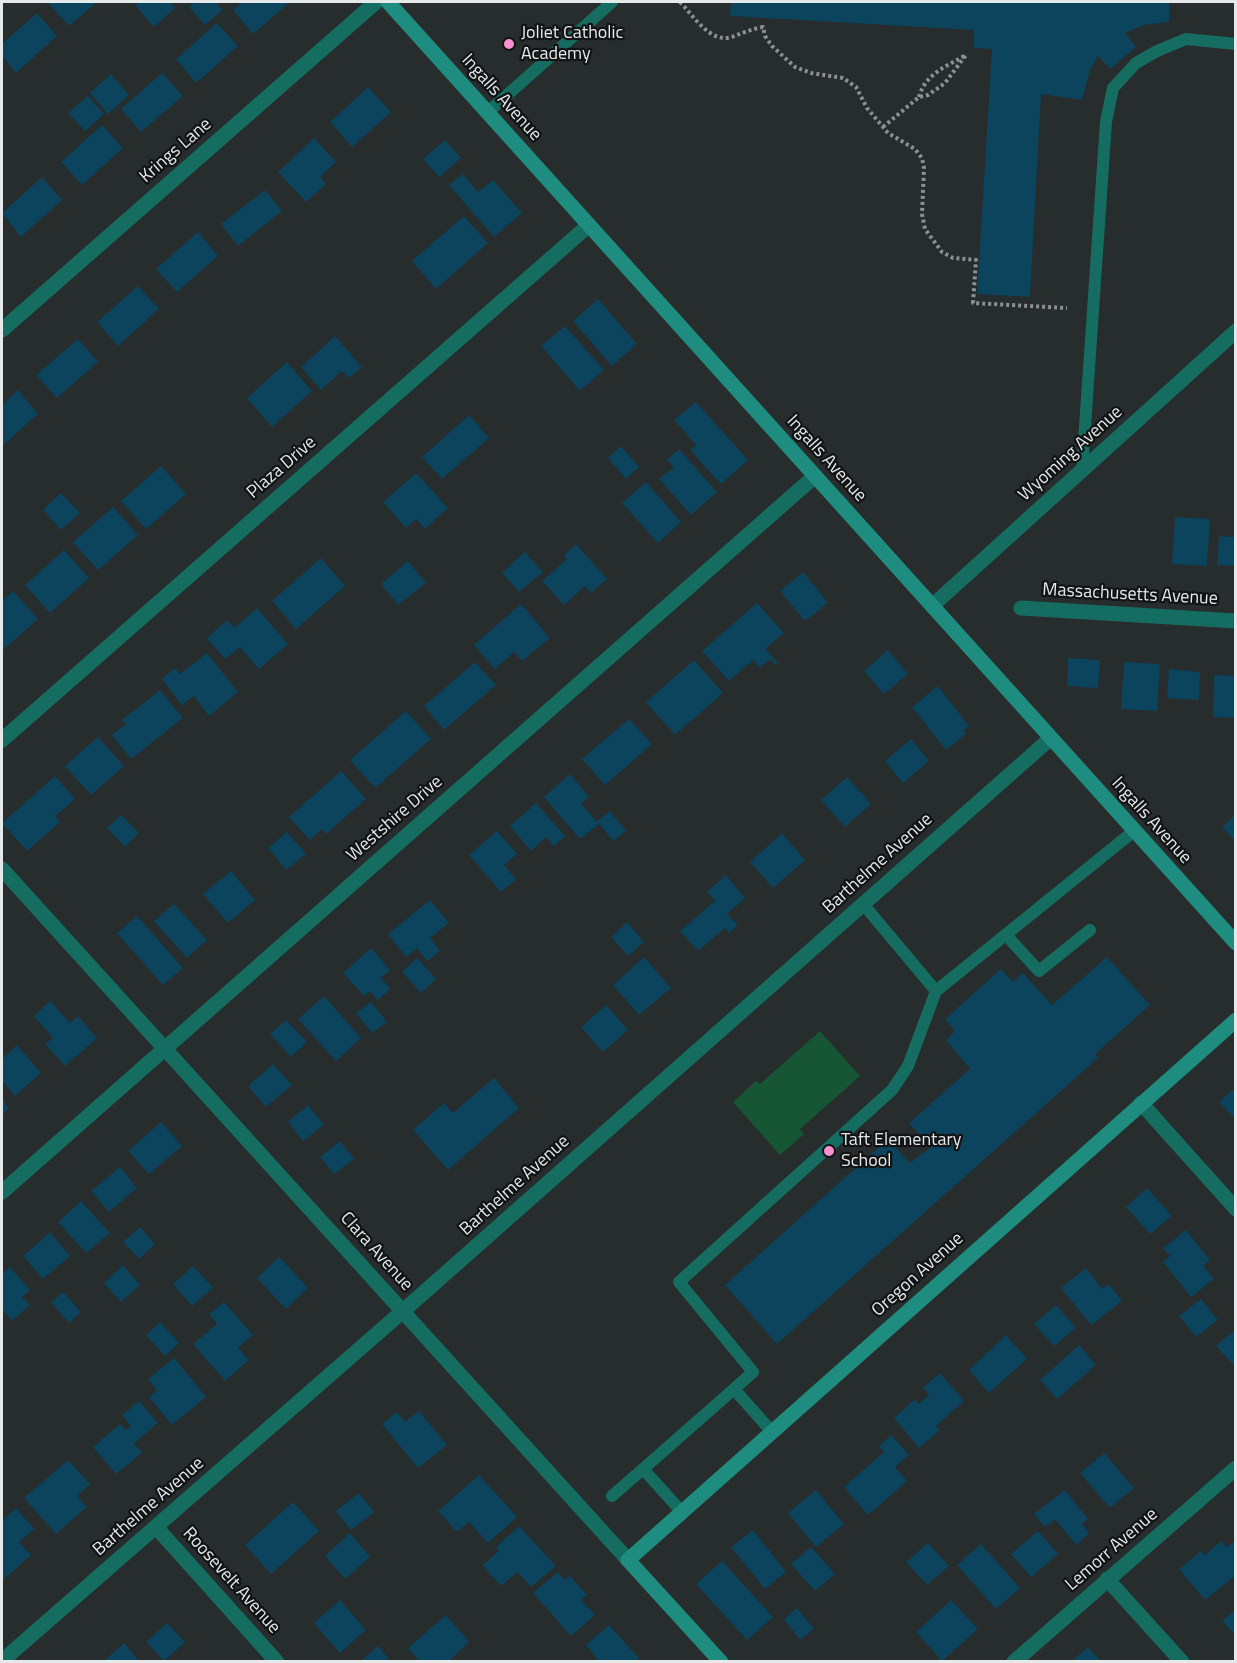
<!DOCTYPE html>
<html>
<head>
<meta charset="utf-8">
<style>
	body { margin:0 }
	#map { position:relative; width:1237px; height:1663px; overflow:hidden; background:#272c2c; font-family:"Titillium Web",sans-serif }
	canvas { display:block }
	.frame { position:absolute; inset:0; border:3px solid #e6e9ea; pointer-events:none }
</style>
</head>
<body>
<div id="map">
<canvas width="1237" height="1663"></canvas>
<div class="frame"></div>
</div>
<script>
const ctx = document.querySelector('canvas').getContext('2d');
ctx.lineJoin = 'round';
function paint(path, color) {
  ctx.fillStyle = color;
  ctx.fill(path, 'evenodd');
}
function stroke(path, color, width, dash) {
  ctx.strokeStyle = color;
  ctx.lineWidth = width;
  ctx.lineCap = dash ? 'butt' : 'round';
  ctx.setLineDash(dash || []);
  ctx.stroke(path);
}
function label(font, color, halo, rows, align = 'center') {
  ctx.font = font + ' "Titillium Web",sans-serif';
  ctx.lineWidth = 4.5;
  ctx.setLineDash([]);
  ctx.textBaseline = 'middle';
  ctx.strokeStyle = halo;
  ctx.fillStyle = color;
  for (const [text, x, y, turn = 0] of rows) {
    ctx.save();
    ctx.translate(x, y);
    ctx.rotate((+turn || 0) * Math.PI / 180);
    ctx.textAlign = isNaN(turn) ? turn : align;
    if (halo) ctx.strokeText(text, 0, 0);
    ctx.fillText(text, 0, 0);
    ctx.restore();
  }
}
paint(new Path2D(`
	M820,1031L860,1076L800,1129L804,1134L780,1155L733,1102L756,1081L760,1084Z`), '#165634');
paint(new Path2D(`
	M50,2H97L69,26L48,3Z
	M139,2H170L175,8L154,27L135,5Z
	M195,2H215L223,10L205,25L189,7Z
	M243,2H290L253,34L233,10Z
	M731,2H1169V22L1144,25L1125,33L1136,47L1110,69L1098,56L1090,70L1082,100L1041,94L1030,297L977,294L992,49L974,48V30L730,16Z
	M37,13L57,36L16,73L2,56V44Z
	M217,23L238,46L196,83L176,59Z
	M162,73L183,96L141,132L121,109Z
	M111,74L129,95L108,114L90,93Z
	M368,87L391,112L352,147L330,122Z
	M88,96L104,114L85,131L68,113Z
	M102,125L123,148L82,185L61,162Z
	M314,138L336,162L320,177L326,184L306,202L278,172Z
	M445,140L461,158L439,177L423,159Z
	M463,174L478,192L493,180L522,213L494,237L449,185Z
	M42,177L62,200L21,237L2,213Z
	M265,190L282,211L238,246L221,224Z
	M464,216L488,243L436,289L412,261Z
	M198,232L218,256L177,292L156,269Z
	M138,286L159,309L118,346L97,322Z
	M598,299L637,344L612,366L573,321Z
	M565,326L604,370L580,391L541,346Z
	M335,336L362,367L349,378L342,371L321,390L301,367Z
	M78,339L98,362L57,398L36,375Z
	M287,362L312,391L272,427L247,398Z
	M18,390L38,414L2,446V405Z
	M696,402L748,460L721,484L690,450L696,445L674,420Z
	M469,415L489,438L442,479L422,457Z
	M621,446L639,467L626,479L608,458Z
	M679,449L717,492L691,515L659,479L674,467L667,460Z
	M161,466L186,494L146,529L121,501Z
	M416,473L448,508L425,529L416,519L406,528L383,502Z
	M646,482L681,522L658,543L622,503Z
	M61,493L80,513L61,530L43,510Z
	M113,507L138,535L98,570L73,542Z
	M1175,517L1210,519L1207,566L1172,564Z
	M1219,536L1236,537V566L1217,565Z
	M576,544L607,579L591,593L585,586L564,605L542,581L567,559L564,555Z
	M64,550L89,578L50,613L25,585Z
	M525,552L543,572L519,592L502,573Z
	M321,558L345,586L296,629L272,601Z
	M408,561L426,583L398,605L381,584Z
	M803,572L828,603L805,621L780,591Z
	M13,591L38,619L2,651V601Z
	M757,603L784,633L765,649L778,663L775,665L770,659L760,668L753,660L729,681L702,651Z
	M521,604L550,638L522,661L514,652L495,669L474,645Z
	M257,608L288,644L259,669L240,647L225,659L207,638L227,620L234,628Z
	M888,650L908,674L884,694L864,671Z
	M207,653L238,692L209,716L194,696L182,705L162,679L175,668L180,674Z
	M1068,658L1100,660L1098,688L1067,686Z
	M694,660L723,693L675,735L646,702Z
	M475,662L496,685L444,730L424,706Z
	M1124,662L1160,664L1157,711L1121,709Z
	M1169,669L1200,672L1199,700L1167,698Z
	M1214,675L1236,676V718L1213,717Z
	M938,686L969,726L963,731L966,734L946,750L912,707Z
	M160,690L183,718L131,759L112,735L126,724L122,720Z
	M406,711L431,739L375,788L350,760Z
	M629,719L652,744L605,785L582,759Z
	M98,737L124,766L91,795L65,766Z
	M911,739L929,761L903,783L885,761Z
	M341,771L366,799L326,834L322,829L310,840L289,817Z
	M570,774L589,797L581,804L599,824L580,839L544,797Z
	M55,776L75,799L55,816L60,822L27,851L2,823Z
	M847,777L871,804L845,827L821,800Z
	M536,803L565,836L554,846L546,837L531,851L510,826Z
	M610,811L626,831L613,841L597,821Z
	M1236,814V842L1222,827Z
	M121,815L139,833L125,847L107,828Z
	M497,831L517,854L504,865L516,879L501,892L469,855Z
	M287,832L306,854L286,870L268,848Z
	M782,833L805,860L773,888L750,862Z
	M231,871L255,900L228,923L203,894Z
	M726,875L745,898L727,914L738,925L729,933L725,928L698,951L680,931L715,901L707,892Z
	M430,900L449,923L430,938L440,951L427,961L417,948L406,957L388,934Z
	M174,904L207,940L187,958L154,921Z
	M137,916L183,968L163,985L117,933Z
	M627,922L644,942L628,956L611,937Z
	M371,948L390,970L381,978L390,989L378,1000L369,991L364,996L343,973Z
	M644,957L671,988L639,1015L613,985Z
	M1107,957L1150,1005L1095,1054L1098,1058L777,1344L725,1285L888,1139L910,1163L931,1147L909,1123L970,1069L946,1040L955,1031L945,1019L1001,969L1013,982L1023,973L1052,1005Z
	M417,958L436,979L421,993L402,972Z
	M324,996L361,1038L336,1061L298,1019Z
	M50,1001L70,1023L78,1016L97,1038L65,1066L45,1044L53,1038L34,1016Z
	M371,1002L387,1022L372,1033L356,1013Z
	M606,1005L628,1030L603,1052L581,1027Z
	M286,1020L307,1042L291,1057L270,1034Z
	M17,1045L41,1073L15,1096L2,1081V1059Z
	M273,1064L292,1085L266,1107L248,1086Z
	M494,1078L519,1108L448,1170L413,1130L444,1103L453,1113Z
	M1236,1087V1120L1219,1102Z
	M2,1099L9,1108L2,1115Z
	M308,1105L324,1125L303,1141L288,1122Z
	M161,1122L182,1146L149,1174L128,1151Z
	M340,1141L354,1159L334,1174L320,1157Z
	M120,1167L137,1188L109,1212L91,1191Z
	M1147,1188L1172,1216L1150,1234L1126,1207Z
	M81,1201L110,1233L86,1253L58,1222Z
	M140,1227L155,1244L139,1259L123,1242Z
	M1186,1230L1210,1260L1203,1266L1214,1279L1191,1297L1163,1262L1170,1256L1163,1248Z
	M50,1232L70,1256L43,1279L23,1256Z
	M279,1257L308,1288L286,1309L257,1278Z
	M123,1265L140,1285L121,1302L104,1283Z
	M193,1266L213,1288L192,1306L173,1284Z
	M10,1267L30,1290L22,1297L30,1305L12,1321L2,1309V1275Z
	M1086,1268L1102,1289L1109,1284L1122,1301L1091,1325L1061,1288Z
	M63,1292L81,1312L69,1323L51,1302Z
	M1201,1299L1218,1320L1196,1337L1179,1316Z
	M224,1302L253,1335L238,1348L249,1360L225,1381L193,1344L217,1324L209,1314Z
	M1056,1305L1076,1328L1054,1346L1034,1324Z
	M160,1322L179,1343L165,1356L146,1335Z
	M1236,1329V1368L1216,1346Z
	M1006,1335L1027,1359L989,1393L969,1370Z
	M1079,1345L1096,1365L1057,1399L1040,1380Z
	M174,1358L206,1397L172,1425L149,1397L157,1390L148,1379Z
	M940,1373L964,1401L936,1426L940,1430L919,1448L894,1418L915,1399L919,1404L929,1395L923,1388Z
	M139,1401L158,1423L134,1443L142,1453L116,1474L93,1447L120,1424L126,1430L131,1426L122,1415Z
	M419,1411L447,1445L418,1468L382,1424L397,1412L405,1422Z
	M891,1435L909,1455L895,1467L907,1481L868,1515L844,1487L884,1452L879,1446Z
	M1104,1453L1134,1488L1110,1508L1080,1473Z
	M68,1460L90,1484L77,1496L87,1507L56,1534L24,1498Z
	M479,1475L517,1517L488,1543L469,1522L457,1532L438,1511Z
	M816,1490L844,1524L816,1547L788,1513Z
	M1065,1490L1088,1519L1082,1524L1089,1534L1076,1545L1055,1519L1045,1527L1034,1514Z
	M359,1493L374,1512L351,1530L336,1511Z
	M293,1502L319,1531L271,1574L245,1545Z
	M16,1508L34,1529L19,1542L31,1555L2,1581V1521Z
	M519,1526L556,1566L531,1587L517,1572L501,1586L482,1565L499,1551L496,1547Z
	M753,1530L786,1572L765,1589L731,1547Z
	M1038,1531L1058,1554L1031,1577L1011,1554Z
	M350,1533L370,1557L345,1579L325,1556Z
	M1236,1540V1575L1205,1600L1179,1569L1201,1551L1205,1555L1221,1541L1227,1547Z
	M928,1543L949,1566L927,1585L906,1562Z
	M981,1544L1020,1588L996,1609L957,1565Z
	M811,1547L835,1574L815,1591L791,1564Z
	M722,1561L773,1617L747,1640L696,1584Z
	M558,1572L564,1580L570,1576L587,1595L581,1600L595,1615L571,1636L533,1593Z
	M340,1600L366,1630L340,1653L314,1623Z
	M951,1600L978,1629L942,1661L916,1632Z
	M797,1608L814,1629L800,1640L784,1619Z
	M1236,1609V1636L1222,1621Z
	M446,1615L469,1642L448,1662H420L408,1648Z
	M167,1623L185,1642L164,1661L146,1642Z
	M609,1625L639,1658L635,1662H600L586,1645Z
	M124,1643L140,1662H103Z
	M378,1646L391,1662H360Z
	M1088,1647L1101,1662H1071Z`), '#0c435d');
stroke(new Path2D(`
	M680,2C693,15 710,44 732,37C742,33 752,29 763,27L765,36L772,46L795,67L811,73L843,78L856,87L867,108L888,133L915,149L922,158L924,168L922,214L925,229L942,252L953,258L976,260L973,303L1067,308
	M883,127L919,97L928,95L945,83L966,55C947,66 925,74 919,97`), '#8c9090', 4, [3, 3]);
stroke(new Path2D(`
	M488,112L612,2
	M1082,470L1106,122L1113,88L1136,63L1157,51L1186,39L1236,44
	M863,904L936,991L1134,831
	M1006,935L1039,971L1090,930
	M734,1389L753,1372L679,1282L892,1090L908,1066L936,991
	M612,1496L643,1469
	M682,1512L643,1469L734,1389L772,1432`), '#156d61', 12);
stroke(new Path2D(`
	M2,330L376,2
	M932,606L1236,331
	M1021,608L1236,621
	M2,740L589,225
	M2,869L628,1560
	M1141,1103L1236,1209
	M2,1192L815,476
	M156,1527L277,1662
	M1107,1579L1182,1662
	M2,1661L403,1311L1051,738
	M1014,1662L1236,1468`), '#156d61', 15);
stroke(new Path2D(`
	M388,2L1236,943
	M721,1662L628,1560L1236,1020`), '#1e8d7f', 15);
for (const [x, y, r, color] of [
	[509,44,6,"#f690d1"],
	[829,1151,6,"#f690d1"]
]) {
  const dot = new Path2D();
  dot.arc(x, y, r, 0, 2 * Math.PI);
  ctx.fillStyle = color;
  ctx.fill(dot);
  stroke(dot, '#111314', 2);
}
label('18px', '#e6e9ea', '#111314', [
	["Joliet Catholic",521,34],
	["Academy",521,55],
	["Taft Elementary",841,1141],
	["School",841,1162]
], 'left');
label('18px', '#e6e9ea', '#111314', [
	["Ingalls Avenue",501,98,48],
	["Krings Lane",176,151,-41],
	["Wyoming Avenue",1071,454,-42],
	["Ingalls Avenue",826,459,48],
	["Plaza Drive",282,468,-41],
	["Massachusetts Avenue",1130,595,3],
	["Westshire Drive",395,819,-41],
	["Ingalls Avenue",1151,821,48],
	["Barthelme Avenue",878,864,-42],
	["Barthelme Avenue",515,1186,-42],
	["Clara Avenue",376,1252,48],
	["Oregon Avenue",918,1275,-42],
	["Barthelme Avenue",149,1507,-41],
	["Lemorr Avenue",1112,1550,-41],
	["Roosevelt Avenue",231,1581,48]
]);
</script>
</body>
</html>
